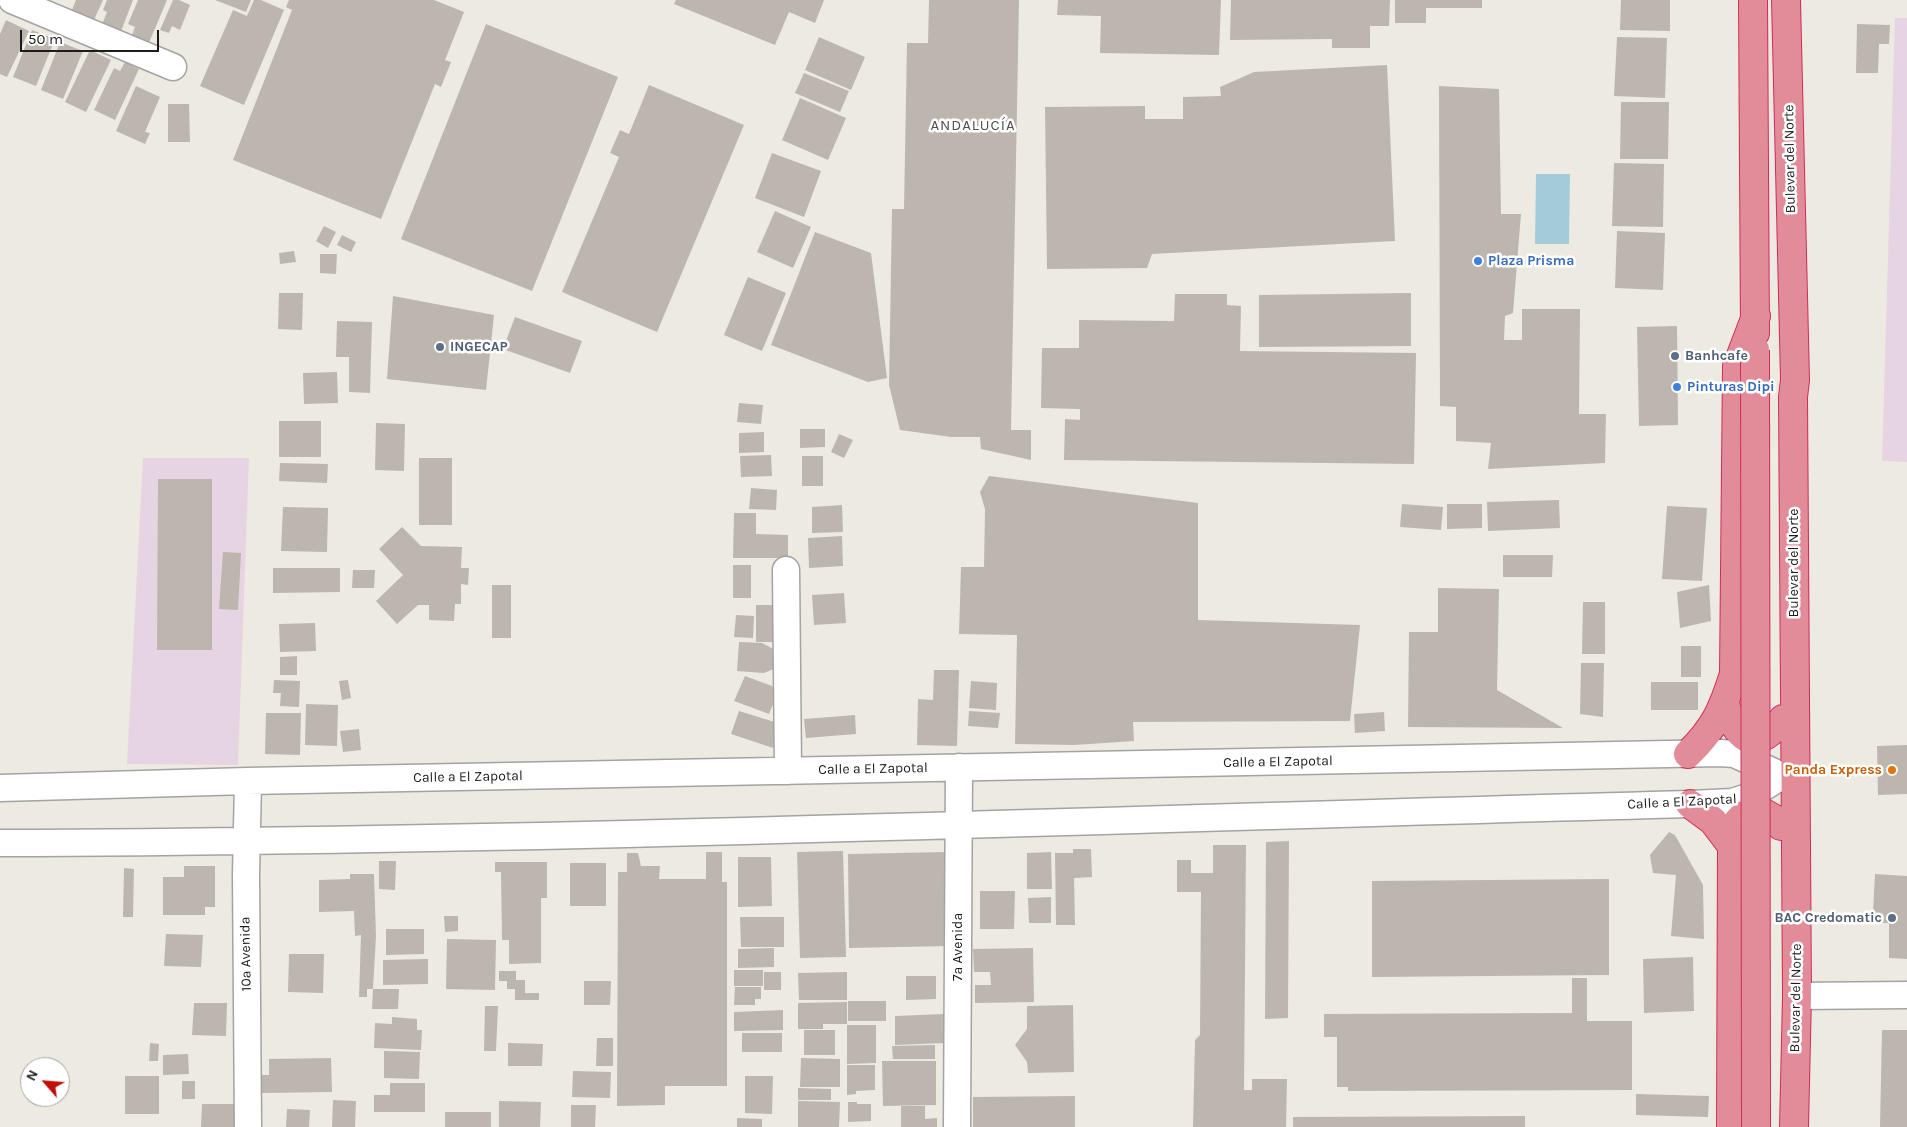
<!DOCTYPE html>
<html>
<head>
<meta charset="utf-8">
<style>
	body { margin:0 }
	#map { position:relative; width:1907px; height:1127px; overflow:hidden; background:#edeae2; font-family:Karla,sans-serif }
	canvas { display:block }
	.north { position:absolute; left:20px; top:1057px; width:50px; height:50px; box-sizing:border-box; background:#fff; border:1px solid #a4a4a4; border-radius:50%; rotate:297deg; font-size:14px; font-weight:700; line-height:20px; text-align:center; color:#1c1c1c }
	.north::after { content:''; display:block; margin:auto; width:18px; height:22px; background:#c01008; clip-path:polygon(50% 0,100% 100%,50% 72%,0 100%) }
	.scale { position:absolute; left:20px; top:30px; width:139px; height:22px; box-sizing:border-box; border:2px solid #1c1c1c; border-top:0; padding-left:6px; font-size:15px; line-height:18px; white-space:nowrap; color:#1c1c1c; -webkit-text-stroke:4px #fff; paint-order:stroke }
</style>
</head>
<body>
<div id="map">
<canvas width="1907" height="1127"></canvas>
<div class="north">N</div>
<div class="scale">50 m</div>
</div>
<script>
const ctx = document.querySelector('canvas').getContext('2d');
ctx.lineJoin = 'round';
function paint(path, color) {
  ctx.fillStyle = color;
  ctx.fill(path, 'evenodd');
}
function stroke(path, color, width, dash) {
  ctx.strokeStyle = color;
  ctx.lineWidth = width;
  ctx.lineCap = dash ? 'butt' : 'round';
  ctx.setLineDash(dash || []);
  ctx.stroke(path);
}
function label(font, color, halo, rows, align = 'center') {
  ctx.font = font + ' Karla,sans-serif';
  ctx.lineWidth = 5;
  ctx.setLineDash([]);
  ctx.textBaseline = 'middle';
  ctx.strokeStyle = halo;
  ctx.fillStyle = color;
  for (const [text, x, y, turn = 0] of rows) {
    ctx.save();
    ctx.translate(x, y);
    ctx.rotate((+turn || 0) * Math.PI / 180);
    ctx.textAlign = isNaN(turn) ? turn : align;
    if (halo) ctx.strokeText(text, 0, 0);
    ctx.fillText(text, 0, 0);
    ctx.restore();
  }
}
paint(new Path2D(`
	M1895,18H1907V462L1882,461Z
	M143,458H249L238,765L127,764Z`), '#e6d4e2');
paint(new Path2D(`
	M1536,174H1570L1569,244H1535Z`), '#a4cbd9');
paint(new Path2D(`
	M76,0H103L94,20L72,10Z
	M107,0H133L120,34L101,27L107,12L103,10Z
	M138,0H167L148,45L131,38L135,27L128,24Z
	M173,0H179L190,5L180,30L172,26L169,33L160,30Z
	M215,0H251L246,12Z
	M254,0H261L284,10L244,105L200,86L233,10L247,16Z
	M289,0H434L464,12L445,60L451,62L441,87L435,84L381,219L233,160L292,10L286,7Z
	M676,0H824L815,23L789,12L775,45L674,4Z
	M929,0H1019L1011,430H1031V460L981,449L980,437H951L900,430L889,385L892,209H904L907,43H928Z
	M1058,0H1221L1219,55L1100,53L1101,16L1057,15Z
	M1231,0H1390L1389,26H1370V48H1332V39L1230,40Z
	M1395,0H1482V8H1426V23H1395Z
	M1621,0H1670V31L1620,30Z
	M6,20L29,31L7,77L0,74V34Z
	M486,24L618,77L532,291L401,239Z
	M1857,24L1890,25L1889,44H1879L1878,73H1856Z
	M32,30L55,39L36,86L13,77Z
	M819,37L865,57L851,90L805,70Z
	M1617,37L1667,38L1665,98L1614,96Z
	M60,42L83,51L63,99L41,90Z
	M90,50L111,60L86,112L65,102Z
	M125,62L139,69L115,120L94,110L114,68L120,71Z
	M1387,65L1395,241L1152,254L1147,268L1047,269L1045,107L1145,106V119H1183V97L1221,96L1220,87L1254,72Z
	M804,73L849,91L840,112L795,93Z
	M649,85L744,125L657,332L562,292L619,157L610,153L620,130L629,134Z
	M136,86L160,97L145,132L150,133L145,144L116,131Z
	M1439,86L1499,89L1501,214H1521L1513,313L1505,316L1504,340H1522V309H1580L1579,414H1606L1605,463L1488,469L1491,443L1456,441V407L1440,406Z
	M800,98L846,118L828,160L782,140Z
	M1621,102H1669L1668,159H1620Z
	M168,104H189L190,142H168Z
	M772,153L821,171L804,217L755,198Z
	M1614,163L1664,164L1663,227L1612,226Z
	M775,211L811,227L793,268L757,252Z
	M324,226L336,232L328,248L316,241Z
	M1617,231L1665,233L1663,290L1615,288Z
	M815,232L871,253L887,378L868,382L771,345Z
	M342,235L356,242L351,252L337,245Z
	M294,251L296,262L280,264L279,253Z
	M320,254H337L336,274L320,273Z
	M748,277L786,293L762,351L724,335Z
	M279,293H303L302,330L278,329Z
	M1411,293V346L1259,347V295Z
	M1175,294H1227V305L1241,306L1240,351L1416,353L1414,464L1064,460L1065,419L1080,420V409L1041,408L1042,348H1079V320L1174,321Z
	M393,296L494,315L486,390L387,379Z
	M515,317L582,341L570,373L503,349Z
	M337,321L372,322L370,393L349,392V357H336Z
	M1677,326L1678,425L1639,426L1637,327Z
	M337,372L338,403L304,404L303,373Z
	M739,403L763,405L761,424L737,422Z
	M279,421H321V457H279Z
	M376,423L405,424L404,471L375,470Z
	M800,429H825V447L800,448Z
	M764,432V452L739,453V433Z
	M839,434L853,440L844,458L831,452Z
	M771,455L772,476L741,477L740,456Z
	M802,456H823V486H802Z
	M419,458H452V525H419Z
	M280,463L328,464L327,483L279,481Z
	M989,476L1198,503V620L1360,625L1350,721L1133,722L1134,741L1074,745L1015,744L1017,635L959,634L961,567H984L985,509L980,492Z
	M158,479H212V650H157Z
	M751,488L777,490L776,510L749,509Z
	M1559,500L1560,528L1488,531L1487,502Z
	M1402,504L1443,507L1441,530L1400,527Z
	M1447,504H1482V528L1447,529Z
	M842,505L843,532L812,533V507Z
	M1667,506L1707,508L1702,581L1662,579Z
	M283,507L328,508L327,552L281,551Z
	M734,513H756V534L788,535V558H733Z
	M402,527L421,546L462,547L461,568H469L468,585L461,584V604H455L454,621L429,620V605H418L397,624L376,601L403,575L379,549Z
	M842,536L843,566L809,568L808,538Z
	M223,552L241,553L238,610L219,609Z
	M1503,555H1553L1552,577H1503Z
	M733,565H751V598H733Z
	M273,568H340V592L273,593Z
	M353,570H375L374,588H352Z
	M492,585H511V638H492Z
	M1709,585L1711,621L1680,628L1677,592Z
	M1438,588L1499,589L1497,690L1563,728L1408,727L1409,632H1438Z
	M844,593L846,623L814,625L812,595Z
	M1583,602H1605V654H1582Z
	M756,605H781V642H756Z
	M736,615L754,616L753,638L734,637Z
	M315,623L316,651L280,652L279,624Z
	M739,642L762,643L777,651L776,668L764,673L737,671Z
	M1681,646H1701V677H1681Z
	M297,656V675H280V657Z
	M1581,663H1604L1603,717L1580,714Z
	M934,670H959L957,746L917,745L918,699L933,700Z
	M745,676L772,686L777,695L769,714L734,701Z
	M274,680L300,681L299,707L280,706L281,693H273Z
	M348,680L351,698L342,700L339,681Z
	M971,681L997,683L996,710L969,708Z
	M1651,682H1698V710H1651Z
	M306,704L338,705L337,746L305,745Z
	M739,711L781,724L773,748L731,734Z
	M969,711L1000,713L998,728L968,726Z
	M1384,712L1385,731L1355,733L1354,714Z
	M266,713H301L300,755L265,754Z
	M855,715L856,734L806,738L804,719Z
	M359,729L361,750L343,752L340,731Z
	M1907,745V794L1878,795L1877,746Z
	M1669,832L1675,835L1703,885L1704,939L1671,936L1676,875L1653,873L1650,855Z
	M1289,841L1288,1018L1265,1019L1266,842Z
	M1213,845H1246L1244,1090H1252V1079H1287L1286,1127H1193L1195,1040L1200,1035L1201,892H1177V860H1191V873H1213Z
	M1073,849H1091L1092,877L1074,878L1075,925H1056L1055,853H1073Z
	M843,851L846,957L800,958L797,852Z
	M706,852H722V882H727V1086H665V1105L617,1106L618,872H627V853H638L641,866H660L659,879H706Z
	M947,852L949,946L849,948L848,854Z
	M1051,852L1052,889H1027V853Z
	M738,857H771L772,906L738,907Z
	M379,861H396L395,890L379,889Z
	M495,862H547V898H541V963L509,964V940H502L501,872H495Z
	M570,863H606V906H570Z
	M184,866H215V907H205V915H163V877H184Z
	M124,868L134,869L133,917H123Z
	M350,874H374L376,936L373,989H367V997H359L361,935L355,936L354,911L319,912V880L350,879Z
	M1875,874L1907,876V959L1889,958V923H1881L1873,913Z
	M1609,879V975L1372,977V881Z
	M980,891H1015L1014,929H980Z
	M1051,897V923H1029L1028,898Z
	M444,916H458V931L445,932Z
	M740,917H784V947H741Z
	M386,929H424V954L386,955Z
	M166,934L203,935L201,967L164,966Z
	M447,939L496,940L495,990L446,989Z
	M774,948V967L738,968V949Z
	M1033,948L1034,1002L975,1003V985H991L990,972H974L973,949Z
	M289,954H324L323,993L288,992Z
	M1693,957L1694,1011L1644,1013L1643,959Z
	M428,959V984L383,985V960Z
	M734,970H763V986H734Z
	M499,971H516V980H525V993H539V1000H515V989H507V981H499Z
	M764,972H781V990H764Z
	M847,972V1000H799L798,973Z
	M906,976H936V999L906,1000Z
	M1572,978H1587V1021H1632V1090L1348,1091V1087H1337V1037H1324V1014L1572,1013Z
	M584,981H611L610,1005H584Z
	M735,987H761V999H755V1005H734Z
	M373,989H399L398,1009H372Z
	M848,1001H886V1021H848Z
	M847,1002V1024H823V1029H798V1003Z
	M194,1003H227L226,1036L192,1035Z
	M1073,1005L1074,1072L1028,1073L1027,1062L1015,1045L1027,1029V1006Z
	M485,1006H498L496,1051H484Z
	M783,1010V1030L734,1031V1012Z
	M944,1014L945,1043L895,1045V1016Z
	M392,1017L417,1019V1030H422L421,1050L374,1048L375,1023L392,1024Z
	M847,1025H876V1063L847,1064Z
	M804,1030H835V1055H804Z
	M1882,1030H1907V1127H1880Z
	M742,1033H782V1052H742Z
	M597,1038H613V1066H596Z
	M150,1043L159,1044L158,1061H149Z
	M508,1043L543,1044L542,1066H508Z
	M935,1045V1059H893L892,1046Z
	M384,1051L420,1052L419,1079L384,1078Z
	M188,1054L189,1074L163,1075V1055Z
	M331,1058L332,1092L262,1093V1075H269V1059Z
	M801,1058L840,1059V1087H800Z
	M882,1061H936V1105L883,1106Z
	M847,1065H875V1090L856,1091V1094L847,1095Z
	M573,1071L611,1072L610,1098L572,1097Z
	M125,1076H159V1114H125Z
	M745,1076H773L772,1114L745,1113Z
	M182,1081H195V1099H182Z
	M390,1083H425V1112H374V1095H390Z
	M798,1088L831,1089V1100H798Z
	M1636,1094L1709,1096L1708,1117L1636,1115Z
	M1075,1096V1127H973V1097Z
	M333,1100L356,1101L355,1127H332Z
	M499,1101L541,1102L540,1127H499Z
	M798,1101L840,1102L839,1127H798Z
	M848,1102H857V1104H871V1121L848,1122Z
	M202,1104H235L234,1127H201Z
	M571,1105H596L595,1127H571Z
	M901,1106H925V1119L937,1118V1127H901Z
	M287,1109L310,1110L309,1127H286Z
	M445,1112H491V1127H445Z
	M1525,1116V1127H1293V1117Z
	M737,1118L762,1119V1127H737Z`), '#bdb6af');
const minor = new Path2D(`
	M12,0L173,67
	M786,570L788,771
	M0,788L248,781L1721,753L1734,754L1774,772
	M0,843C564,841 1127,819 1690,804L1732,802L1748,797L1782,776
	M1797,996L1907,995
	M248,1127L246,875L248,781
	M957,1127L959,767`);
const highway = new Path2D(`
	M1753,0L1755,333
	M1786,0L1795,380L1793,397L1797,996L1794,1127
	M1725,705C1739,742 1755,753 1783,719
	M1688,754C1715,728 1723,709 1734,674L1737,366L1756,316
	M1690,804L1713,821L1732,846L1731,1127
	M1732,846L1738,821L1744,815L1764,813L1773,818L1781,826`);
stroke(minor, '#a3a3a3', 29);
stroke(highway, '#d02b5c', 30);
stroke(minor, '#fff', 26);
stroke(highway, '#e28c99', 28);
const highwayBridge = new Path2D(`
	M1755,350L1756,1127`);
stroke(highwayBridge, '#d02b5c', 30, []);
stroke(highwayBridge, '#e28c99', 28);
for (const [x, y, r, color] of [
	[1478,261,5,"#3f7fe0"],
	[440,347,5,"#5c6f8a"],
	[1675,356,5,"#5c6f8a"],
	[1677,387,5,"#3f7fe0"],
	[1892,770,5,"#e8710a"],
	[1892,918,5,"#5c6f8a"]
]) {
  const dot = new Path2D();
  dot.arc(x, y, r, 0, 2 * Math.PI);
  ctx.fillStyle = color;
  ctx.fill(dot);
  stroke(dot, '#fff', 2);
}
label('14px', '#1c1c1c', '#fff', [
	["Bulevar del Norte",1790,159,-91],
	["Bulevar del Norte",1794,563,-90],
	["Calle a El Zapotal",1278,762,-1],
	["Calle a El Zapotal",873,769,-1],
	["Calle a El Zapotal",468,777,-1],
	["Calle a El Zapotal",1682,802,-3],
	["7a Avenida",958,947,-90],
	["10a Avenida",246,954,-91],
	["Bulevar del Norte",1796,998,-89]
]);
label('bold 14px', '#366cbe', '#fff', [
	["Plaza Prisma",1488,261],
	["Pinturas Dipi",1687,387]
], 'left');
label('bold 14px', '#4e5e75', '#fff', [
	["INGECAP",450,347],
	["Banhcafe",1685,356],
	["BAC Credomatic",1882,918,"right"]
], 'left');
label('bold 14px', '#c56008', '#fff', [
	["Panda Express",1882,770]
], 'right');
ctx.letterSpacing = '1px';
label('15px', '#4f4f4f', '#fff', [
	["ANDALUCÍA",973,126]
]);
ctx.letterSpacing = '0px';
</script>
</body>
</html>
